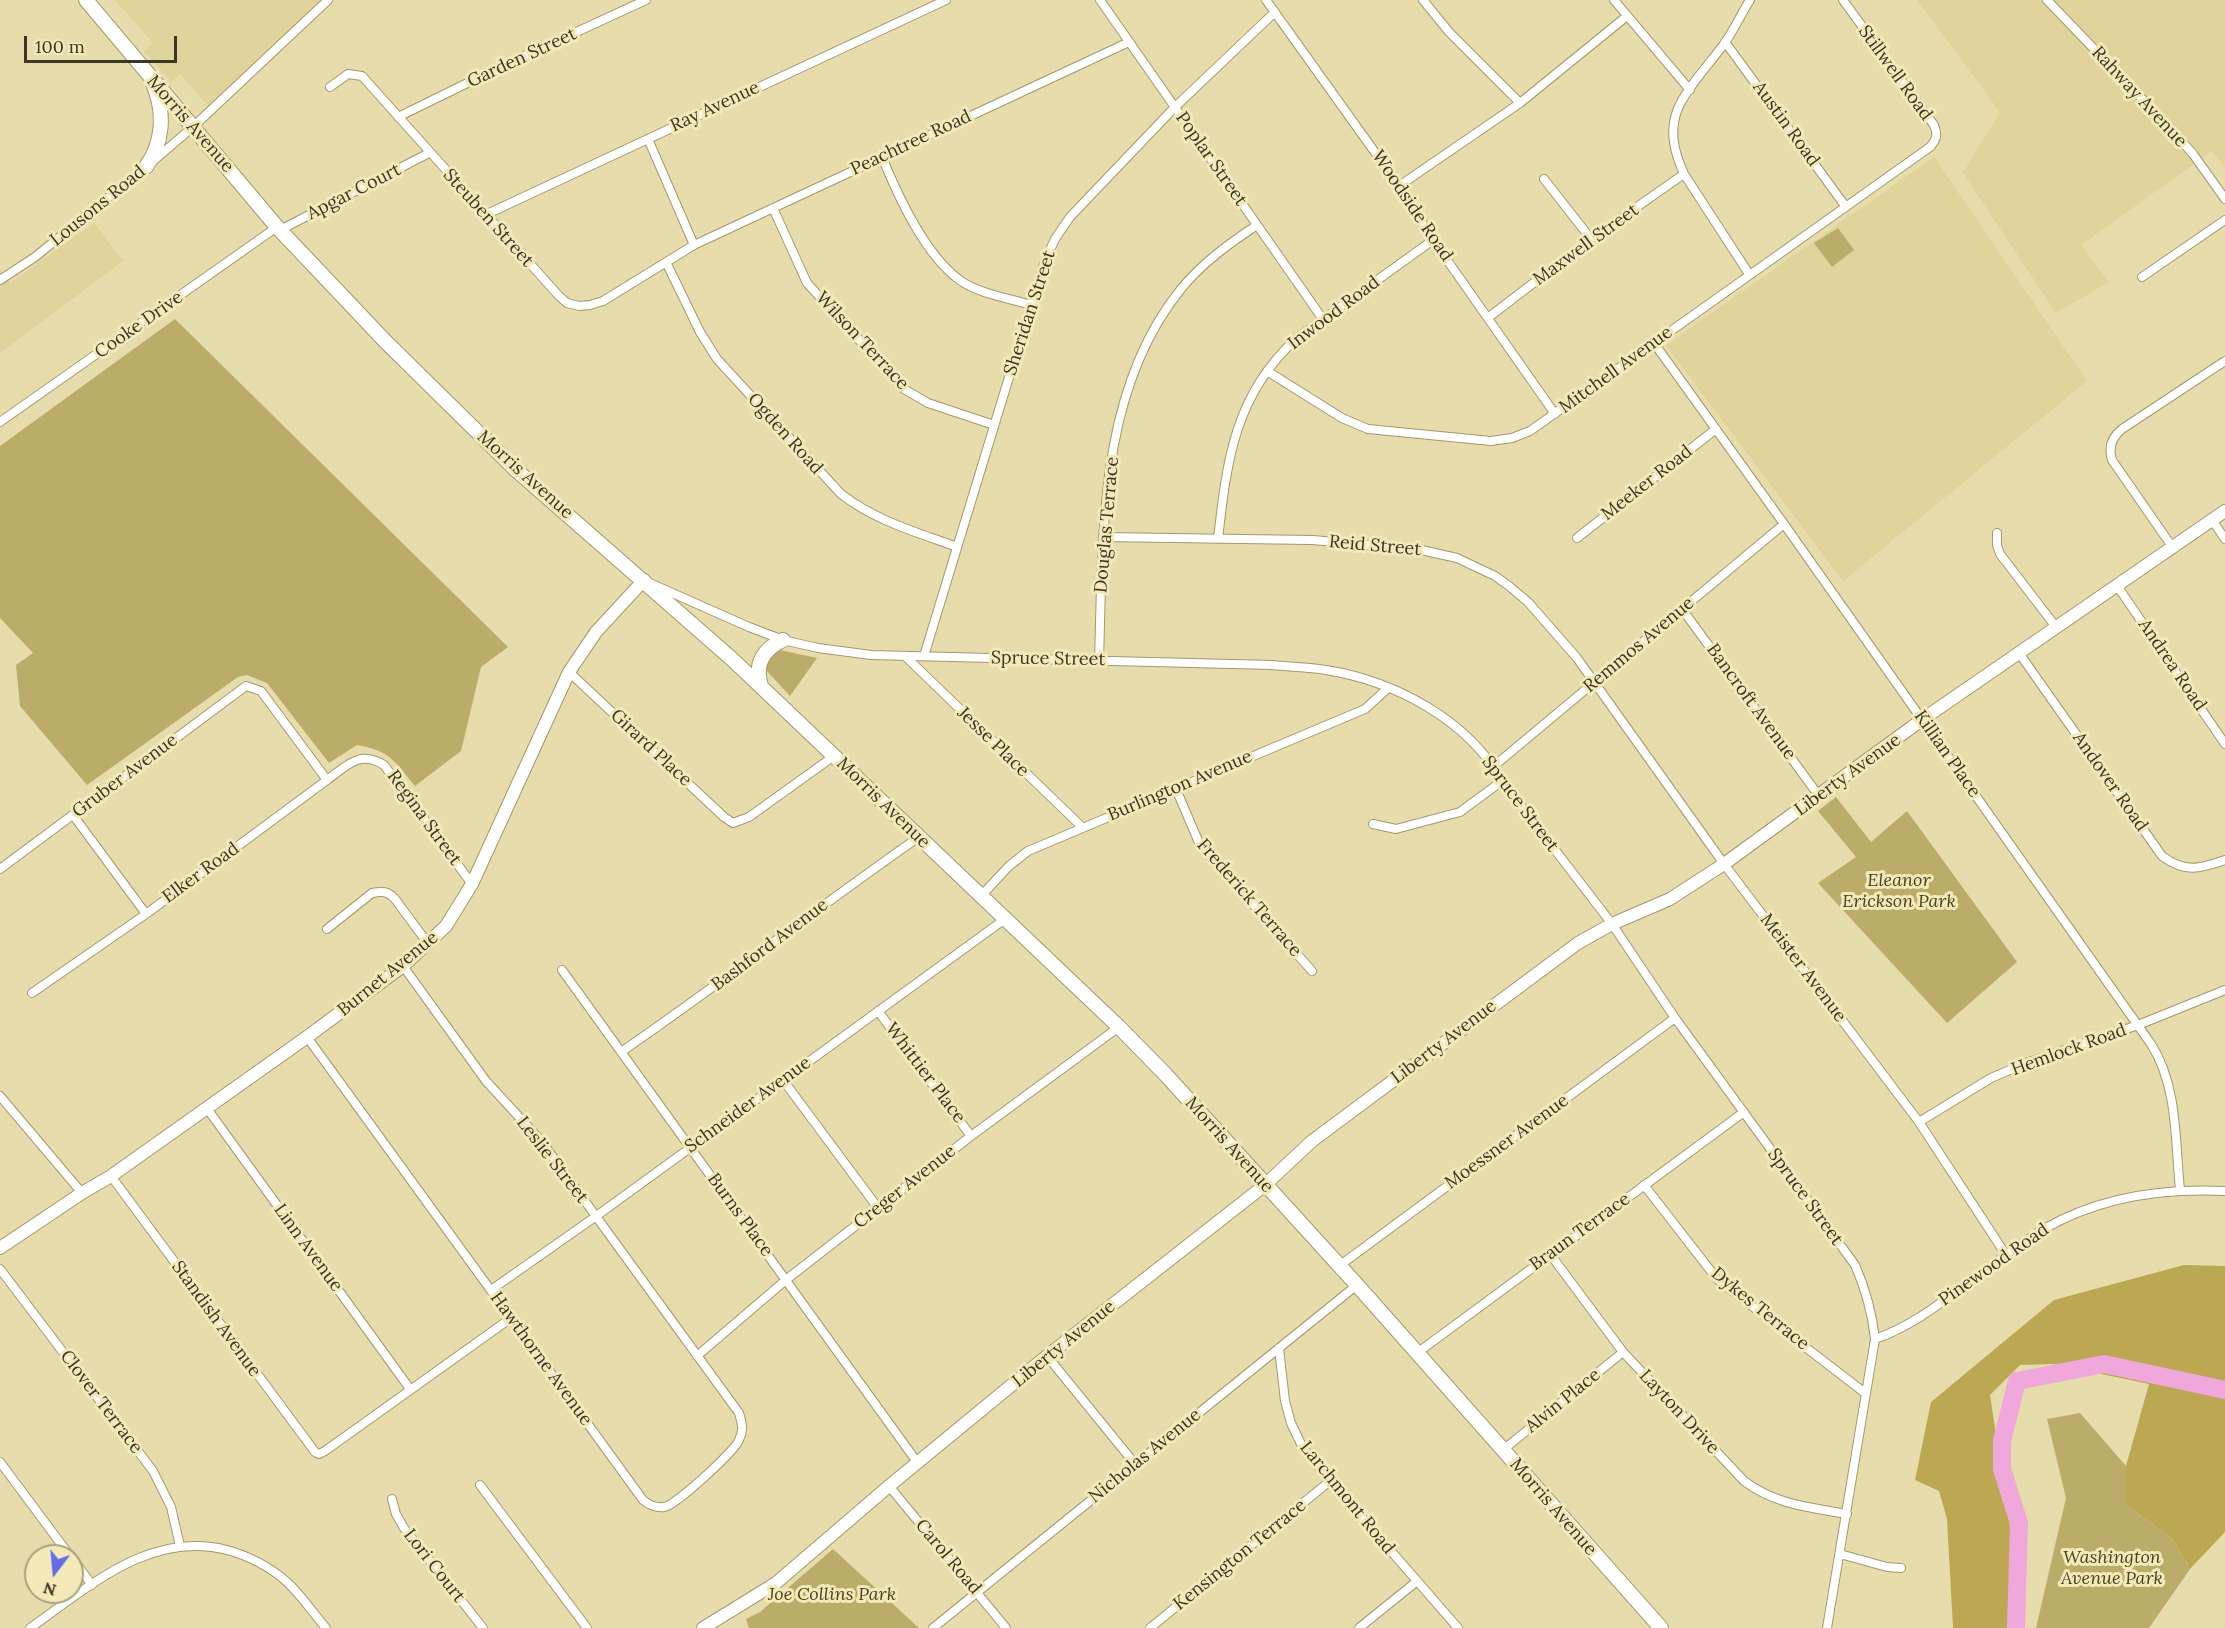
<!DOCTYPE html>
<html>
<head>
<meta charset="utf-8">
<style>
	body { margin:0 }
	#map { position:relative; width:2225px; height:1628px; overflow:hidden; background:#e7dcac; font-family:Lora,serif }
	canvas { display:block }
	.north { position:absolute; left:24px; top:1544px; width:60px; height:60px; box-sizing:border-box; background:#f4e9b8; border:2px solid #aaa27d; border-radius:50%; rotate:196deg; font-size:16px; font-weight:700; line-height:24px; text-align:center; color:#3c3724 }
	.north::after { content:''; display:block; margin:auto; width:21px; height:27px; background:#656de6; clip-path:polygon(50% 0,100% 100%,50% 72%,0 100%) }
	.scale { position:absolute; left:24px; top:36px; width:153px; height:27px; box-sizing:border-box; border:3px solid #3c3724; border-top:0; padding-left:8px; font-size:18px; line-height:21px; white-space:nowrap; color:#3c3724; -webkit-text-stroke:4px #f4e9b8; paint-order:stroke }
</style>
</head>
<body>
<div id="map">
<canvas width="2225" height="1628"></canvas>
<div class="north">N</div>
<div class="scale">100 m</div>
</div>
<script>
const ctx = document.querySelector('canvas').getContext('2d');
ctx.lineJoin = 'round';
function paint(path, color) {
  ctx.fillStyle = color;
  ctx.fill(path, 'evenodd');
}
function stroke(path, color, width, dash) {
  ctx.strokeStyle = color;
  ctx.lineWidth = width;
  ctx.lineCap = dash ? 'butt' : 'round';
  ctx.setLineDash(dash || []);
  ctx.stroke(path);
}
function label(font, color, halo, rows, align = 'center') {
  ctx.font = font + ' Lora,serif';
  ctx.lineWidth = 6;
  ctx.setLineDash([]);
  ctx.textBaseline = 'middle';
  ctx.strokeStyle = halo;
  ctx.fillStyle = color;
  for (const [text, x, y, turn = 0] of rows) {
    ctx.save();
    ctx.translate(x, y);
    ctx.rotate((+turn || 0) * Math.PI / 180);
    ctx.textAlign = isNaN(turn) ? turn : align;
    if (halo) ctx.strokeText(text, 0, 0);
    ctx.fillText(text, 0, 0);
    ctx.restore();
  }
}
paint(new Path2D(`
	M115,0H335L211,109L180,74L171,82L144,51L153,43Z
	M1917,0H2225V167L2212,151L2081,245L2109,282L2056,313L1963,173L2000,112Z
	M1934,157L2087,381L1843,581L1666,345Z
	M94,223L123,261L0,353V269L10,283Z`), '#e0d39b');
paint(new Path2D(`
	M1838,228L1854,250L1832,267L1814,243Z
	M175,319L508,647L481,667L461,751L415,786C394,761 391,751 357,745L329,763L267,683L247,675L238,677L87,785L20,706L16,665L33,653L0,618V446Z
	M775,649L817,658L790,696L765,669V664Z
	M1836,797L1871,842L1907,811L2017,962L1947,1023L1818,883L1856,857L1818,811Z
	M2080,1413L2126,1466V1505L2172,1538L2190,1569L2149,1628H2036L2066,1498L2047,1419Z
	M833,1549L919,1628H749L746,1619L760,1612Z`), '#bcac6a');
paint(new Path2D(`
	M2184,1265L2225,1266V1532L2190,1569L2172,1538L2126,1505V1466L2149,1384L2054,1364L2020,1365L1990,1395L2016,1567L2007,1628H1953L1947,1519L1939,1491L1915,1480L1931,1402L2054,1300Z`), '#bca853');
stroke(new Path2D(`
	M2016,1628L2019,1523L2002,1469V1441L2017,1381L2104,1364L2225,1390`), '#efa7dc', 18);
const street = new Path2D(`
	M1100,0L1322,318
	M1266,0L1399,186L1433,240L1555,414
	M1423,0L1449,32L1520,103
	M1614,0L1690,90
	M2047,0L2170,128L2193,154L2225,199
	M1725,42L1846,207
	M330,87L348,74L362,76L559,296L567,303L579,306L590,305L603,301L694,245L1129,42
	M398,117L498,68L646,0
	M648,139L694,245
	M882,157C898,196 925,256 961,281C980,294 1009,298 1031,305
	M1544,179L1591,239
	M1399,186L1520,103L1627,16
	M773,208L807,283L904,389L928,403L994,425
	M485,215L946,0
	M280,230L429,153
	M666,262L700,332L717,359L841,494C876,521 916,532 957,547
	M1749,274L1684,174C1675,154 1669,133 1677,111C1684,91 1711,62 1724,44C1734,30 1741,14 1750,0
	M2142,277L2225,220
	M0,280L35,257L146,167L193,127L328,0
	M1489,317L1591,239L1684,174
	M1654,343L1784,524L2151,1044C2178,1086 2175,1141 2180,1190
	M1267,371L1342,418L1368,429L1491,441L1512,438L1530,431L1930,147C1937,139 1938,135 1934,125L1843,0
	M0,422L277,227
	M2212,520L2225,539
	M1997,533V545L2000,554L2056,627
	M1103,537L1312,540L1417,549L1457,558L1495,576L1509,586L1528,602L1577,658L1724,864L1919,1122L2006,1255
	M1577,538L1716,429
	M1218,539C1227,459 1235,394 1297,338L1433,240
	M2173,548L2112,460C2108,447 2112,437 2122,429L2225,361
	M652,584L749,627L783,640L818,648L871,655L1272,665C1290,667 1308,667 1326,670C1395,681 1468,720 1502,781L1612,924L1675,1018L1855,1265C1866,1290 1872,1312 1875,1339L1827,1628
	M2118,587L2225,744
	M1682,609L1819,796
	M2019,653L2162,856C2185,873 2199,869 2225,860
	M905,656L1082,827
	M924,656L1031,305L1045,261L1055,239L1070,217L1175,107L1275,12
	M1099,660C1103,536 1098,391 1181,289C1202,263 1230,243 1257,225
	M569,672L724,817L733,823L749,817L834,756
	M1494,766L1784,524
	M1176,789L1200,845L1312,971
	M73,815L146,914
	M1373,824L1396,829L1460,812L1502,781
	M0,869L246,686L261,691L327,780
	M981,896L1009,866L1028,851L1365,709L1388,688
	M327,929L372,893C382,891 388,891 395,899L429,945
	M562,970L917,1462
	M32,993L146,914L327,780C348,765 359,750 384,765L472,884
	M878,1011L971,1136
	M307,1037L643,1500C649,1505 656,1508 664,1507C675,1506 735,1451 739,1440C744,1430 742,1423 739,1413L542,1142L486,1081L403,966
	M621,1052C722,983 818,907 919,837
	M783,1080L878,1208
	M0,1096L82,1193
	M206,1107L410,1389
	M1919,1122L1991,1078L2026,1063L2138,1025L2225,990
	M111,1176L315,1452L319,1454L325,1451L511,1318
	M1644,1185L1717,1279L1865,1393
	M1550,1254L1623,1352L1744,1481C1776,1505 1809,1507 1847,1514
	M1339,1266L1675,1018
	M0,1269L153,1471L171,1507L180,1546
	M491,1290L595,1217L1005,919
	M1875,1339C1913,1326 1943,1301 1976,1277C1998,1261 2020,1243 2044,1229C2099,1197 2161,1188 2225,1191
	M1279,1348L1285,1401L1291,1423L1302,1446L1330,1481L1458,1628
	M1417,1353L1744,1112
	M697,1356L787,1279L971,1136L1119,1027
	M1047,1356L1135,1464
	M1503,1450L1623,1352
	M0,1462L70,1556
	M480,1485L587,1628
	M889,1486L1006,1628
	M392,1499L396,1514L404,1528L483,1628
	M1840,1554L1887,1567L1901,1568
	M72,1558L92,1585
	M30,1628C89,1587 150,1530 227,1550C249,1556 270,1567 287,1582C302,1596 313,1613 326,1628
	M933,1628L1357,1285
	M1150,1628L1330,1481
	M1359,1628L1416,1582`);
const secondary = new Path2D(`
	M0,1248L82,1193L111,1176L307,1037L403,966L446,926L472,884L569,672L596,632L644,580
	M703,1628L776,1583L889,1486L1047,1356L1265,1185L1312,1141L1578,943L1612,924L1670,899L1724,864L1923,719L2225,511`);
const primary = new Path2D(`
	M86,0L277,227L385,341L515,469L733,660L1119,1027L1166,1075L1357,1285L1661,1628
	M146,167C163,143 165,114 154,86
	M761,686C754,664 763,649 783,640`);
stroke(street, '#a4996b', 10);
stroke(secondary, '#a4996b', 14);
stroke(primary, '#a4996b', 16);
stroke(street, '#fff', 8);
stroke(secondary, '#fff', 12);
stroke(primary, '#fff', 14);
label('18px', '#3c3724', '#f4e9b8', [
	["Garden Street",522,58,-25],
	["Stillwell Road",1895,73,54],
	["Rahway Avenue",2139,97,47],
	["Ray Avenue",715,107,-25],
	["Morris Avenue",190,124,49],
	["Austin Road",1786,124,54],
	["Peachtree Road",911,143,-25],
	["Poplar Street",1211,159,55],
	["Apgar Court",354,192,-27],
	["Lousons Road",98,206,-39],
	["Woodside Road",1412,206,56],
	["Steuben Street",488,218,48],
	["Maxwell Street",1586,245,-36],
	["Sheridan Street",1030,313,-72],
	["Inwood Road",1334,313,-37],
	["Cooke Drive",139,325,-35],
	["Wilson Terrace",862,341,47],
	["Mitchell Avenue",1616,370,-36],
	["Ogden Road",785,434,48],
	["Morris Avenue",525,475,42],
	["Meeker Road",1647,483,-38],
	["Douglas Terrace",1107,525,-85],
	["Reid Street",1375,546,5],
	["Remmos Avenue",1639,645,-40],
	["Spruce Street",1048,659,1],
	["Andrea Road",2172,665,56],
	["Bancroft Avenue",1751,702,54],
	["Jesse Place",993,742,44],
	["Girard Place",651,748,43],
	["Killian Place",1947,754,55],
	["Liberty Avenue",1848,775,-36],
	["Gruber Avenue",125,776,-37],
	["Andover Road",2110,782,55],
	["Burlington Avenue",1180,786,-23],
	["Morris Avenue",883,803,44],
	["Spruce Street",1520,804,53],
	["Regina Street",424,818,54],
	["Elker Road",201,873,-36],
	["Frederick Terrace",1249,898,49],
	["Bashford Avenue",770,945,-37],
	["Meister Avenue",1803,968,53],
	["Burnet Avenue",388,974,-39],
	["Liberty Avenue",1444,1042,-37],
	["Hemlock Road",2069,1050,-20],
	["Whittier Place",925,1073,53],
	["Schneider Avenue",748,1105,-36],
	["Moessner Avenue",1507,1142,-36],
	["Morris Avenue",1229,1145,48],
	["Leslie Street",552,1160,52],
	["Creger Avenue",905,1187,-38],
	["Spruce Street",1805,1197,54],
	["Burns Place",740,1215,54],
	["Braun Terrace",1580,1232,-36],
	["Linn Avenue",308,1248,54],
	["Pinewood Road",1994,1265,-35],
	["Dykes Terrace",1760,1309,39],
	["Standish Avenue",216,1319,54],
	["Liberty Avenue",1064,1344,-39],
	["Hawthorne Avenue",541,1359,54],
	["Alvin Place",1563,1401,-39],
	["Clover Terrace",101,1402,53],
	["Layton Drive",1679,1412,47],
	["Nicholas Avenue",1145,1456,-39],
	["Larchmont Road",1347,1498,51],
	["Morris Avenue",1553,1507,49],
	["Kensington Terrace",1240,1555,-39],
	["Carol Road",948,1557,50],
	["Lori Court",434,1566,52]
]);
label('italic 18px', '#4b421e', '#f4e9b8', [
	["Eleanor",1899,881],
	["Erickson Park",1899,902],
	["Washington",2112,1558],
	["Avenue Park",2112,1579],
	["Joe Collins Park",832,1595]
]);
</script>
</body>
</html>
